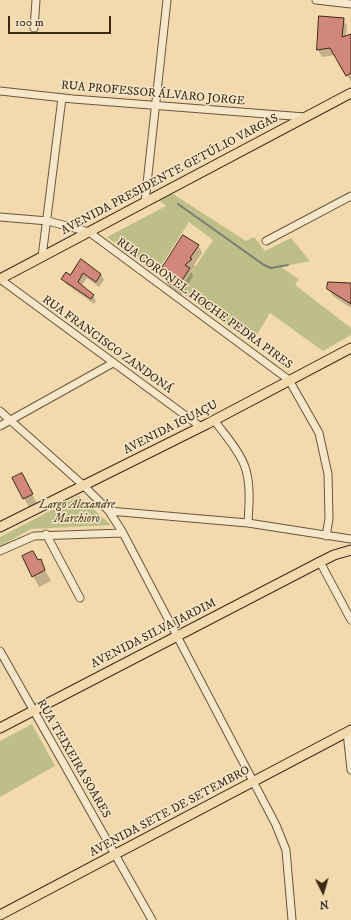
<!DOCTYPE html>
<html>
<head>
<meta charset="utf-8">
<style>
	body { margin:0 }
	#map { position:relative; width:351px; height:920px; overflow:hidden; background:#f2daae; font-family:"IM FELL DW Pica",serif }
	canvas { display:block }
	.north { position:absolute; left:303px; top:872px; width:40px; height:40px; -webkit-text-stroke:3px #f7e7ca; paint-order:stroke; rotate:175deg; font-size:11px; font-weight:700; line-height:16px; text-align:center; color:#3c2915 }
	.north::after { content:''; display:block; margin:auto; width:14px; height:18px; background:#3c2915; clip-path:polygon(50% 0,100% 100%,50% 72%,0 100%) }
	.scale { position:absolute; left:8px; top:16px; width:103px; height:18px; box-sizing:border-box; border:2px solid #3c2915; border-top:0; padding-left:5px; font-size:12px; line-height:14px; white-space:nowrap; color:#3c2915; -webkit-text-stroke:3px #f7e7ca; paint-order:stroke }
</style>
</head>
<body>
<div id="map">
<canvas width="351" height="920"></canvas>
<div class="north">N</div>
<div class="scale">100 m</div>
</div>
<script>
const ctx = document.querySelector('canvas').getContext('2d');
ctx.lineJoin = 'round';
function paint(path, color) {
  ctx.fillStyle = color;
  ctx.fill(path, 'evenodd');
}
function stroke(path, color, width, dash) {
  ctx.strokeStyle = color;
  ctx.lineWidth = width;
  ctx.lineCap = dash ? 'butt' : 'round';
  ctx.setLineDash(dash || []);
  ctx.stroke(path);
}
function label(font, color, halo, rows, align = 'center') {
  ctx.font = font + ' "IM FELL DW Pica",serif';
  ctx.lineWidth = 3;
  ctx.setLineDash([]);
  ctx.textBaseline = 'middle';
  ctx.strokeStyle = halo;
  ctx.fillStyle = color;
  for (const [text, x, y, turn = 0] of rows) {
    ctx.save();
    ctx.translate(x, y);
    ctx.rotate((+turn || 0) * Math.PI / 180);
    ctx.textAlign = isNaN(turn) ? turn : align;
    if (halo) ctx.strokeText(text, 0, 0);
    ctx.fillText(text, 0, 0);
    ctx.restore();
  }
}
paint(new Path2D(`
	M170,192L246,241L254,237L265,251L291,238L310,261L281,267L299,279L295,285L351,328V335L323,351L270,313L252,343L179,291L213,240L189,222L156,273L107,237L166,206L157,199Z
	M79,496L111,525L31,529L0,546V537Z
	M32,724L55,766L0,797V741Z`), '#bebe88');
paint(new Path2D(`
	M320,17L343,19L347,26L346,37L351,35V82L335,55L322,57L318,50Z
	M198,245L202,253L194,265L195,267L191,271L193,276L182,295L171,288L167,281L170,277L163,268Z
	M82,260L101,274L104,280L99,287L87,278L81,286L93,295L96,301L94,304L66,284L63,279L70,276Z
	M351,284V308L333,296L328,288Z
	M27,485L38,505L30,509L24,498Z
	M38,561H40L51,581L39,587L33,576Z`), '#0003');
stroke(new Path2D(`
	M178,204L264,265L271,268L288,265`), '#797e76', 2);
const building = new Path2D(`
	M319,16L344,18L342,37L351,34V73L346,76L330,48L317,50Z
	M183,235L199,245L190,258L192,259L185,265L190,268L177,288L166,281L171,273L162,268Z
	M81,259L101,274L96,282L83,273L78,282L94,295L91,299L61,279L66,272L70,275Z
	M328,282L351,283V304L327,289Z
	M22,473L33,494L23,499L12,478Z
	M33,551L38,560L41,559L45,570L32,577L22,556Z`);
paint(building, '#d1887a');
stroke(building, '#3c2915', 1);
const minor = new Path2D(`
	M316,0L351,4
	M34,28L36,0
	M0,91L73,99L305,117
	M145,202L167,0
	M0,217L48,221L89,232L289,380L319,433L328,474L329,519L326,536
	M266,241L351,196
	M42,257L62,98
	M0,279L201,427
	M0,411L83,485L109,511L123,533L276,825L286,850L292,920
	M214,420C224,434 239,450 245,467C251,484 249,505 248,523
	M0,426L113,363
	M109,511L248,523L351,539
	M46,534L80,598
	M0,551L34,536L123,533
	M320,562L351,620
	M0,651L152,920
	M347,732L351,770`);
const major = new Path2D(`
	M0,279L351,93
	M0,527L207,424L351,348
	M0,728L320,562L334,555L351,550
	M0,915L351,730`);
stroke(minor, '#6a553b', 9);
stroke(major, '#3c2915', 11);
stroke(minor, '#f7e7ca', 7);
stroke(major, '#f2daae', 9);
label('12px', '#3c2915', '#f7e7ca', [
	["RUA PROFESSOR ÁLVARO JORGE",153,94,5],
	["AVENIDA PRESIDENTE GETÚLIO VARGAS",170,175,-28],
	["RUA CORONEL HOCHE PEDRA PIRES",204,304,36],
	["RUA FRANCISCO ZANDONÁ",107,345,36],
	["AVENIDA IGUAÇU",171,428,-27],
	["AVENIDA SILVA JARDIM",154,634,-27],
	["RUA TEIXEIRA SOARES",73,759,60],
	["AVENIDA SETE DE SETEMBRO",170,812,-28]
]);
label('italic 12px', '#5c4e32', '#f7e7ca', [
	["Largo Alexandre",77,506],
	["Marchioro",77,520]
]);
</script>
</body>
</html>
